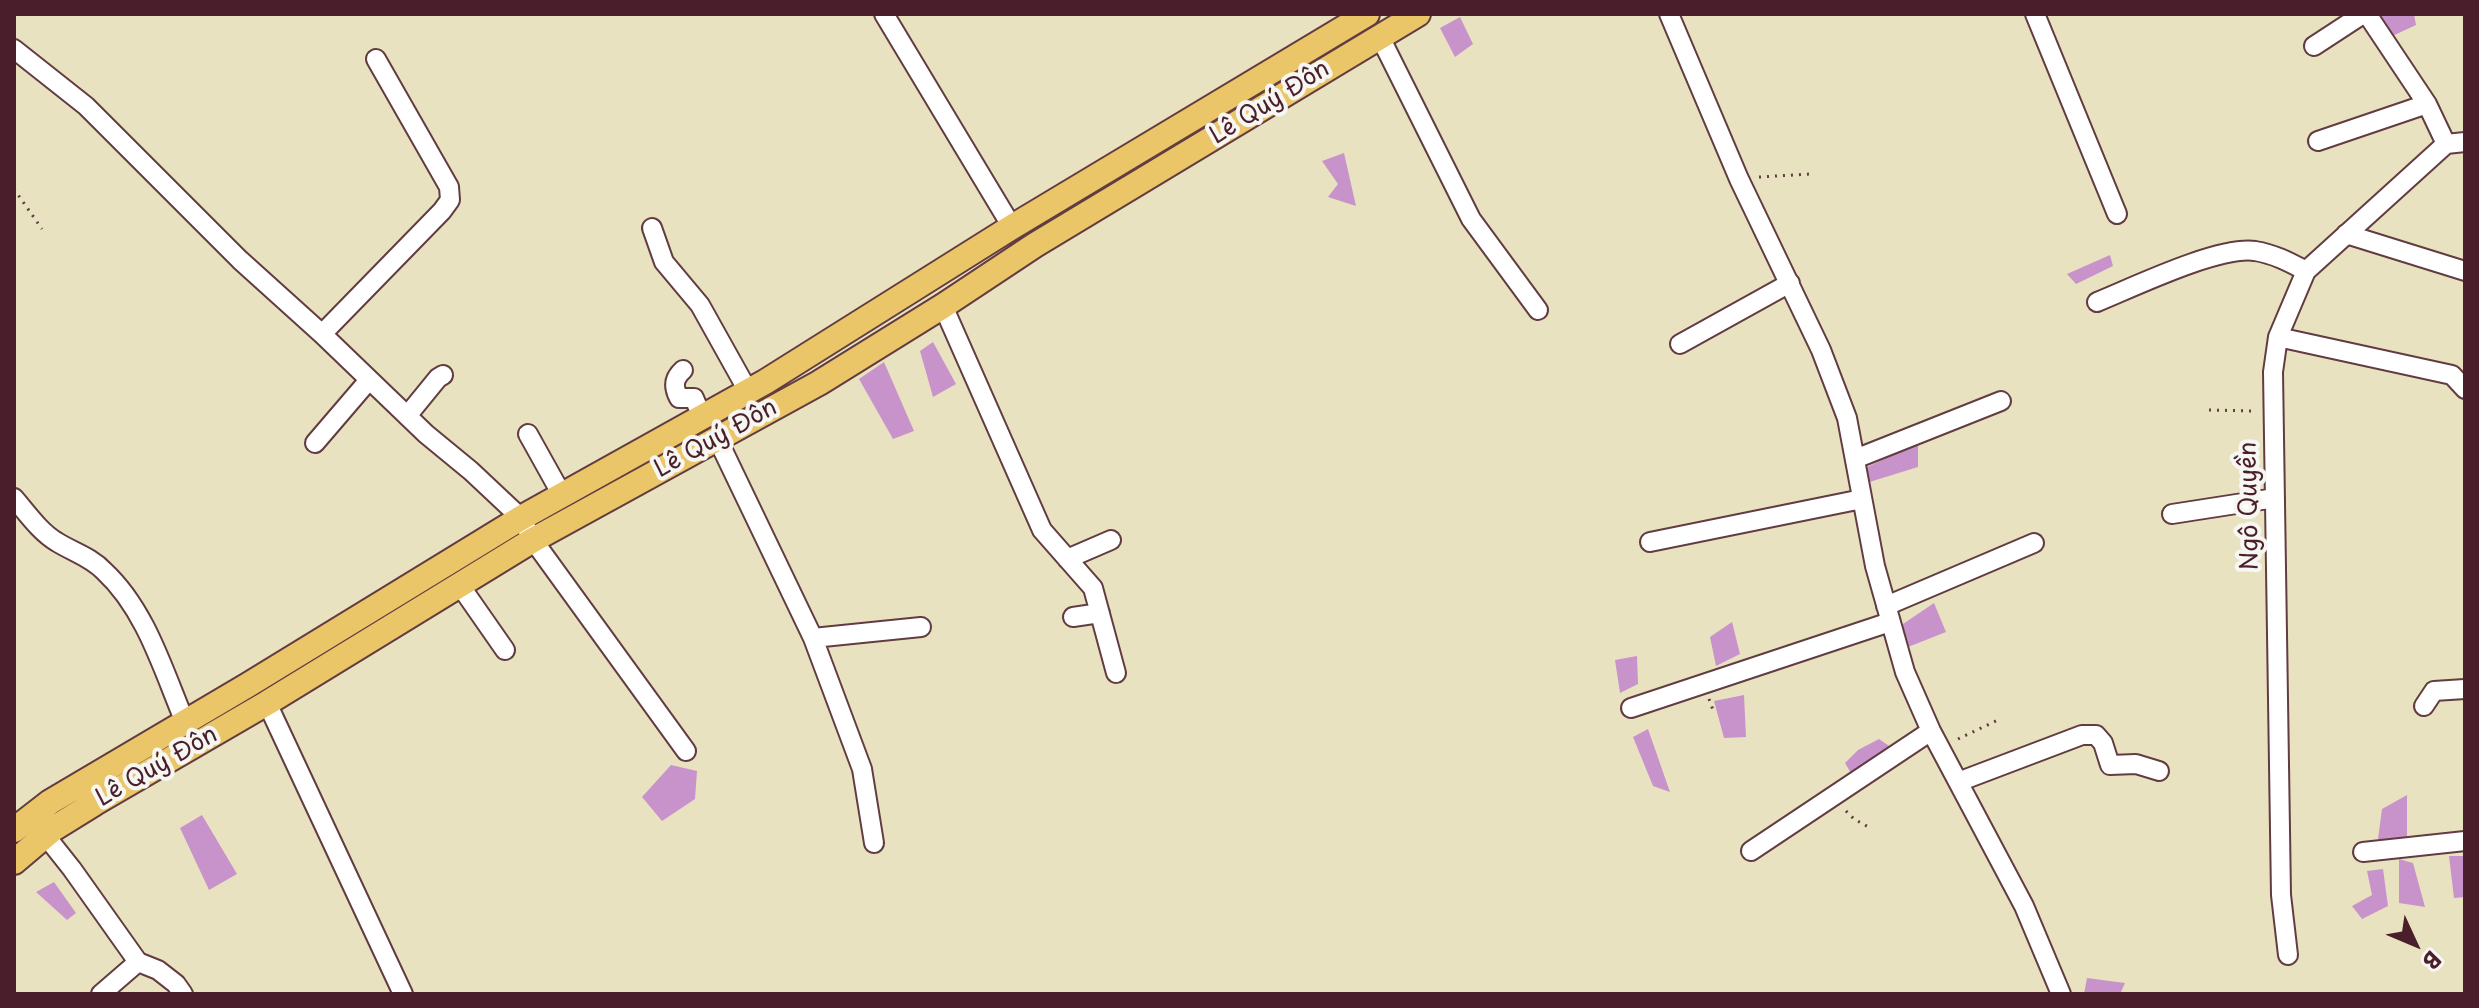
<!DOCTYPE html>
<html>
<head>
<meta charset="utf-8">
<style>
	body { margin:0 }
	#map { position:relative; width:2479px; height:1008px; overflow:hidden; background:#e9e2c0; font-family:"Playpen Sans",sans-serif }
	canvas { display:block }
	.frame { position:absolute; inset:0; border:16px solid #4a1f2b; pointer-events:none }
	.north { position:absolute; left:2375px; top:904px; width:80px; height:80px; -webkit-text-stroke:6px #f6f6f2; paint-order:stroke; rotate:134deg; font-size:22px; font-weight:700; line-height:32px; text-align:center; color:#4a1f2b }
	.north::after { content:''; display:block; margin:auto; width:28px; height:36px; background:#4a1f2b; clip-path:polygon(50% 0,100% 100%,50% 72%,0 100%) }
</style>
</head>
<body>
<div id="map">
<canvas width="2479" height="1008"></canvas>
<div class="frame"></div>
<div class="north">B</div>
</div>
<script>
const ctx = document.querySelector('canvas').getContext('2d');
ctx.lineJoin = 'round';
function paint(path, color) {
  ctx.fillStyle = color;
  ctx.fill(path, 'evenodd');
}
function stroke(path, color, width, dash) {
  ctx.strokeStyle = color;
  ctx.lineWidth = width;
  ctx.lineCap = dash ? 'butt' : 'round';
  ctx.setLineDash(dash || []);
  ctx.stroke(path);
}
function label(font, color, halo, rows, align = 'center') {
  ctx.font = font + ' "Playpen Sans",sans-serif';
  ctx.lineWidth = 8;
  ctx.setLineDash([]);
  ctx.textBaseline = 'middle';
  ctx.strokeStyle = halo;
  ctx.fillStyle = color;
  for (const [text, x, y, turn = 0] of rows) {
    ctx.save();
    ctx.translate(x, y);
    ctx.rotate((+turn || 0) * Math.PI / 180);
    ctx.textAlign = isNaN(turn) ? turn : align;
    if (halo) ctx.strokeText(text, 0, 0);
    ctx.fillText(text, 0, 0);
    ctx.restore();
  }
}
paint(new Path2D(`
	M2378,14H2414L2416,25L2388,38Z
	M1460,17L1473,44L1455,57L1440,28Z
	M1344,153L1356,206L1328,197L1338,184L1322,161Z
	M2110,255L2113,266L2076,284L2067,274Z
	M933,342L956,384L933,397L920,351Z
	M884,362L914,431L893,439L859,379Z
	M1918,443V467L1863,484L1865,468Z
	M1934,603L1946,632L1908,647L1900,626Z
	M1732,622L1740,654L1716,666L1710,637Z
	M1637,656L1638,684L1620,693L1615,660Z
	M1744,695L1746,737L1724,738L1714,701Z
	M1648,729L1670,792L1653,786L1633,737Z
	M1879,739L1892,748L1855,780L1845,763L1858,750Z
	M671,765L697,771L695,799L662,821L642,797Z
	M2407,795V840L2378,839L2382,809Z
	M202,815L237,874L209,890L180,828Z
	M2449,856H2465V897L2454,898Z
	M2399,859L2413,863L2425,907L2399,903Z
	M2383,869L2388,906L2362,919L2352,906L2372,895L2367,871Z
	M54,882L76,913L67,920L36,892Z
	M2087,978L2125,983L2120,994H2084Z`), '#c893cb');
const minor = new Path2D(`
	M884,14L1012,227
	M1669,14L1739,179L1821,350L1847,418L1875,566L1905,672L1931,731L2024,906L2061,994
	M2035,14L2117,214
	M2367,14L2427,104L2446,144
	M1380,37L1471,219L1538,310
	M2314,46L2363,14
	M14,49L86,106L240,260L322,334L426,434L471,471L521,518L533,540L686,751
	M2318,141L2427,104
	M652,228L664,262L700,305L748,391
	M2346,234L2465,271
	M2097,302C2134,287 2218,246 2255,251C2274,254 2289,262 2306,271
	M943,306L1042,530L1093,588L1116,673
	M322,334L442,211L450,200L449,187L376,59
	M2278,337L2452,375L2465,389
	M1680,344L1790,283
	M683,370C673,379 673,387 679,398H694L702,417
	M407,416L438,378L443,375
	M528,434L562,495
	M717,438L813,638L862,769L874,843
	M315,443L369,380
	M1855,459L2001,401
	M14,498C27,513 40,532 57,542C73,552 91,557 104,571C146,610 163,670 185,722
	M2172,514L2275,498
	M1650,542L1862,499
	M1067,559L1111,540
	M459,584L505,650
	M1886,606L2034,543
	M1073,617L1100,613
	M813,638L921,627
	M267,703L403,994
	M2424,706L2434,691L2465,689
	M1631,708L1890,622
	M1958,782L2082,735H2096L2103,743L2110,765L2136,764L2159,771
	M45,835L72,869L138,962L158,970L176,984L183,994
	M1751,851L1931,731
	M2363,852L2465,841
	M2288,955L2281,895L2273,372L2278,337L2306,271L2446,144L2465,142
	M101,994L138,962`);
const major = new Path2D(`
	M14,830L50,802L248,685L521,518L765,382L1012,227L1367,14
	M14,862L53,829L95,803L267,703L533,540L819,383L943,306L1035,245L1418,14`);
stroke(minor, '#623c41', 22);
stroke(major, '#623c41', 28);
stroke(new Path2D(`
	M1759,177L1811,174
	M14,189L42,229
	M2209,410L2254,411
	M1709,699L1713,710
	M1958,739L1998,720
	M1846,811L1854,819L1872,829`), '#623c41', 3, [2, 6]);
stroke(minor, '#fff', 18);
stroke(major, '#ebc669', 24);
label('24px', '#4a1f2b', '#f6f6f2', [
	["Lê Quý Đôn",1270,103,-32],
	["Lê Quý Đôn",716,439,-29],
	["Ngô Quyền",2250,506,-91],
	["Lê Quý Đôn",157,767,-30]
]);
</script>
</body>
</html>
